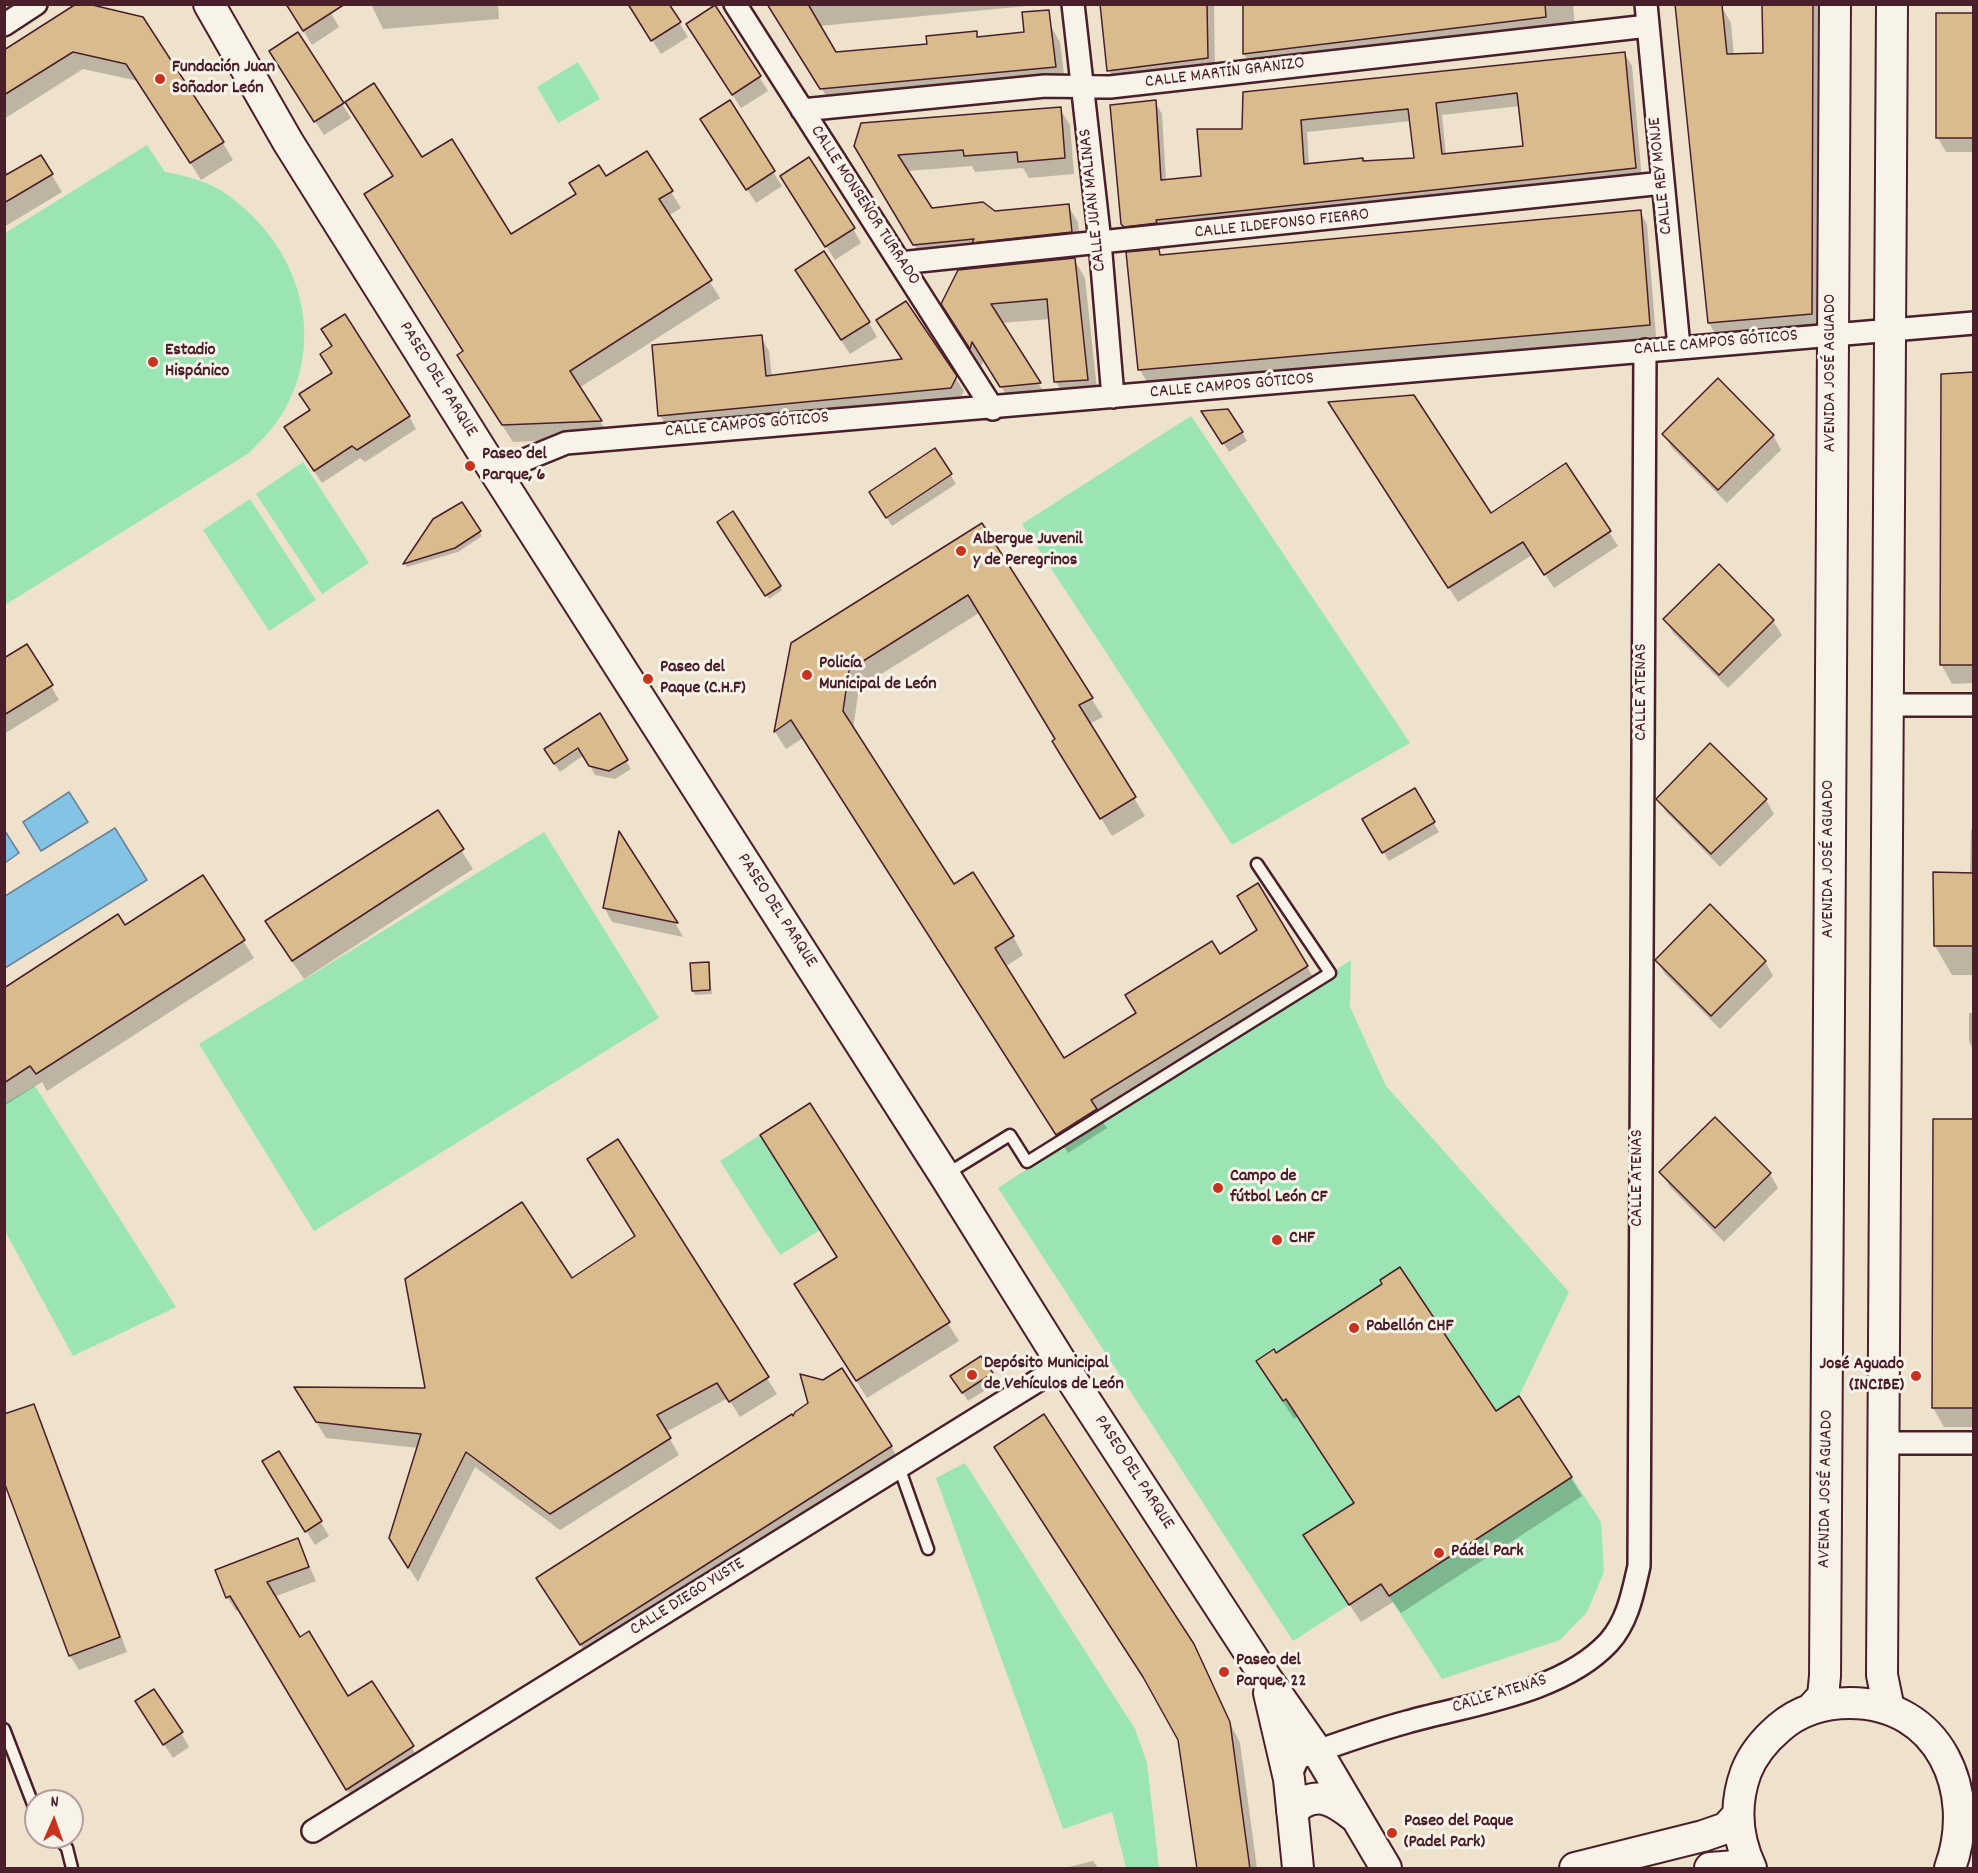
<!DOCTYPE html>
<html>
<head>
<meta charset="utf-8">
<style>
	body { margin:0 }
	#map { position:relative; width:1978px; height:1873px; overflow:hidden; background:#eee2cd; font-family:Dekko,sans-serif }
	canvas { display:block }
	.frame { position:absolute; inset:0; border:6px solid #4a1f2b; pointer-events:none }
	.north { position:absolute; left:24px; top:1789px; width:60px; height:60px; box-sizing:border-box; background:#f7f3e8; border:2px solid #b29e9c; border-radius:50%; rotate:2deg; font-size:16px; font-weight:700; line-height:24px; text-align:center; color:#4a1f2b }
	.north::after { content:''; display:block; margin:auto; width:21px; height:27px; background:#c8321e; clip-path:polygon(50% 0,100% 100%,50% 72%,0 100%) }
</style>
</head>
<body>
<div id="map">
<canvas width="1978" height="1873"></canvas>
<div class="frame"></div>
<div class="north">N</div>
</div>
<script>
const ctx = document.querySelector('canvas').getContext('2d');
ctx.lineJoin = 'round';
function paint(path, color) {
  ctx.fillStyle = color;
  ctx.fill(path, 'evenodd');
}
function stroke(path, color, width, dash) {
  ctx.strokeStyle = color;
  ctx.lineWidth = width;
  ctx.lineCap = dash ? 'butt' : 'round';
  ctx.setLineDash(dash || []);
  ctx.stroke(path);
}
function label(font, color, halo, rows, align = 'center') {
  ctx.font = font + ' Dekko,sans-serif';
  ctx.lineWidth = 6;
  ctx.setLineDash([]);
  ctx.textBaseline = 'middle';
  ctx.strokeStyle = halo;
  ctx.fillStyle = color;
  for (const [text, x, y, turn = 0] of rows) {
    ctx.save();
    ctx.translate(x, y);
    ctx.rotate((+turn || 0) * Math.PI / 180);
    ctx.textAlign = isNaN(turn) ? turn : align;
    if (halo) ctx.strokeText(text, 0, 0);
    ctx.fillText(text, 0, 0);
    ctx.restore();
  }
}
paint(new Path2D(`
	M578,62L600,99L558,123L537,87Z
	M147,145L165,172C187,176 211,182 229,196C297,245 328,334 284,411C274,427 262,440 249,453L5,605V233Z
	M1191,416L1410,743L1232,845L1022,524Z
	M303,462L369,563L322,594L256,494Z
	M250,499L316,600L269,631L203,530Z
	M544,832L659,1018L314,1231L199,1044Z
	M1351,960L1350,1007L1386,1086L1569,1292L1519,1396L1601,1522L1604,1572L1587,1612L1560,1640L1442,1679L1381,1584L1293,1641L998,1188Z
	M35,1086L176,1307L73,1356L5,1231V1103Z
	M760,1135L820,1230L780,1255L720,1161Z
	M965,1463L1135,1729L1147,1763L1159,1868H1126L1112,1812L1063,1829L936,1478Z`), '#9be5b4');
const water = new Path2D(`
	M69,792L88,822L41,851L23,822Z
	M115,828L147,880L5,968V896Z
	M5,831L19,853L5,863H4Z`);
paint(water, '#83c3e3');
stroke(water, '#6c8199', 1.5);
paint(new Path2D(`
	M4,4H39L4,26Z
	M79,4L223,143L233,160L201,180L138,81L83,69L4,119V51Z
	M287,4H326L339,27L312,45Z
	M371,4H498L499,19L383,29Z
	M629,4H668L688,37L661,54Z
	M768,4H1048L819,26L835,53L929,46L976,32L979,38L1025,34L1050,25L1060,42L1065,83L832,105Z
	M1101,4H1214L1215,73L1117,85L1109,70Z
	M1245,4H1573L1575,29L1253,68L1244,54Z
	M1677,4H1720L1731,23L1734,56L1764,54V4H1821L1820,330L1718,339L1709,323Z
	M715,8L768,91L741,108L696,39Z
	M1974,14V152H1946L1938,138Z
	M1625,54L1632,66L1642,180L1130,236L1122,224L1155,102L1162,114L1166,181L1203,178L1244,130ZM1520,106L1525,147L1446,155L1442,115ZM1411,121L1415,159L1364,163L1362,160L1309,165L1307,132Z
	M279,66L342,104L351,118L324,135Z
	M729,102L782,186L756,203L711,134Z
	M1060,109L1070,125L1074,174L1029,178L1023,168L975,172L972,166L907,171L931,209L994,212L1068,206L1078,222L1081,249L924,261L856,145Z
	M41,157L62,192L4,227V167L9,175Z
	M421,159L511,236L605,178L671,192L681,208L668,216L720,298L579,388L610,437L513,442L468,372Z
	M790,190L853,229L861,243L835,260Z
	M1640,212L1647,224L1656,337L1147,382L1140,370L1158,250L1162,256Z
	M1074,259L1085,278L1098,399L1067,401L1056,382L1050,319L1001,323L1050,402L1013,405L984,360L981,366L954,323Z
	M805,284L869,323L877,337L850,354Z
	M761,337L769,351L772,377H955L964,391L959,402L668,429L660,415Z
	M334,374L409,416L416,429L365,462L360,458L322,483L293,440Z
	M1974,374V683L1952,684L1941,664Z
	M1204,412L1242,432L1247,441L1229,452Z
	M1339,417L1490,515L1566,465L1618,546L1554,588L1532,555L1458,602Z
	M1664,434L1773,435L1781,450L1727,503L1672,448Z
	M935,450L956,484L892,526L876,501Z
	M461,504L482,536L458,552L407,567L405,564L434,521Z
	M733,513L782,590L769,599L719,522Z
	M982,525L1103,717L1089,724L1145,816L1112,836L1065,760L1057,740L979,613L859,688L853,729L953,886L1013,936L1023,955L1005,967L1064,1060L1137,1014L1259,931L1257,885L1318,985L1101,1119L1107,1128L1068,1153L803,738L786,749L775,732L792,644Z
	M1719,566L1773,621L1782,635L1728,688L1673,633L1665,619Z
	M4,660L51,686L59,700L4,734Z
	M599,715L631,769L615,779L595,775L584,755L560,772L550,758Z
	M1414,790L1439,832L1389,861L1364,819Z
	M1657,798L1766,800L1774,814L1720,867L1666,812Z
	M437,812L473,869L304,979L278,941Z
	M1971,830H1974V975H1952L1935,946L1970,874Z
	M620,835L676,924L683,937L612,922L604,907Z
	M203,877L254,958L47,1091L42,1082L4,1106V990L125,927Z
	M1657,960L1765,961L1773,976L1720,1029L1665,974Z
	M708,964L712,994L695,995L693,991Z
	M1969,1013H1974V1050L1969,1042Z
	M809,1105L959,1341L867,1398L807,1303L839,1258Z
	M1974,1120V1427H1944L1933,1408Z
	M618,1141L777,1394L740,1417L728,1398L666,1432L679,1455L560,1530L475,1467L418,1582L400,1554L418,1448L326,1438L305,1404L427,1390L572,1280L637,1237Z
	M1661,1172L1770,1174L1778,1188L1724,1242L1670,1187Z
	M1384,1284L1495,1413L1571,1478L1582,1496L1401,1613L1393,1602L1361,1622L1316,1554L1355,1504L1297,1416L1294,1419L1269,1380L1276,1355Z
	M981,1358L997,1383L968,1401L958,1385Z
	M33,1406L41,1420L127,1652L79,1670L70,1656L4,1478Z
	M891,1446L899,1460L589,1658L546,1592Z
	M278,1453L329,1536L315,1545L272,1476Z
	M297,1540L316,1581L274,1597L299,1639L348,1698L372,1683L420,1761L355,1803L240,1609L236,1611L227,1597Z
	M1192,1645L1240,1743L1257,1868H1198Z
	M145,1716L181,1733L189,1747L173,1758Z
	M1093,1861L1098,1868H1065Z`), '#0003');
const building = new Path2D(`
	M76,4H88L143,17L224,142L190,163L126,64L73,52L4,95V50Z
	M286,4H345L303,31Z
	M628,4H669L681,22L651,41Z
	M767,4H808L836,52L927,44L926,36L977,31V37L1024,32L1022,12L1049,10L1056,67L820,89Z
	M1100,4H1207L1208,58L1107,71Z
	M1243,4H1545L1546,17L1243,54Z
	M1675,4L1722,5L1727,54L1763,53L1762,4H1813L1812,314L1708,323Z
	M715,5L761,76L732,95L686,24Z
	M1936,13H1974V138H1936Z
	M298,32L344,103L314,122L269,51Z
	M1625,52L1636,168L1156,220L1157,223L1124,227L1121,224L1110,105L1156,100L1161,180L1201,176L1197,129H1242L1243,92ZM1517,93L1523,146L1442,154L1436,103ZM1408,109L1414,158L1363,161V158L1304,164L1301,120Z
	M374,83L422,157L452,139L511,234L576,194L569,183L599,165L606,176L647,151L673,191L659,199L712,280L570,371L602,421L502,425L457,355L463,351L364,194L393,176L345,102Z
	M730,100L775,171L746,190L700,119Z
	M1061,107L1065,158L1018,162L1017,152L964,156L963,150L898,155L932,208L983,202L995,211L1069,204L1072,232L972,243L974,239L913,245L854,146L861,123Z
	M41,155L53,174L4,203V176Z
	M809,157L855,228L825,247L780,176Z
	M1641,210L1650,325L1138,370L1126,252L1159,249L1160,255Z
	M824,251L870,322L841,340L795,270Z
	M1075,258L1088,380L1054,382L1047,299L991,304L1041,383L1000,387L972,342L970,349L941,304L958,270Z
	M906,301L957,376L951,388L658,416L652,345L762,335L766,376L902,359L876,320Z
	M345,314L410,416L357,450L352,446L314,471L284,427L310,410L299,394L332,373L320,354L332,346L321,329Z
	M1974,372V665H1940L1941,374Z
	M1718,378L1774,435L1718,490L1662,434Z
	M1414,395L1491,513L1566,463L1611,531L1544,575L1523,542L1448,588L1328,402Z
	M1228,409L1243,432L1222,444L1201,411Z
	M935,448L952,474L886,518L869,492Z
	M462,502L481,531L455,548L403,564L433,519Z
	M733,511L781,586L765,596L717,522Z
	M982,523L1093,698L1079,705L1136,797L1100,819L1052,741L1055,739L968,595L849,670L843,711L954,884L973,872L1014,936L995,948L1064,1058L1136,1013L1125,995L1212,941L1220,954L1257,930L1237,896L1258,883L1308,966L1091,1100L1097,1109L1056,1135L791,720L774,732L791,643Z
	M1719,564L1774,620L1719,675L1663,619Z
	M27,644L53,685L4,715V658Z
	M600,713L628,760L609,771L589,766L578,748L554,764L544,749Z
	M1710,743L1767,799L1711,854L1656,799Z
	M1415,788L1435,822L1382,853L1362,819Z
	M438,810L464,849L292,961L265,921Z
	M619,831L678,923L603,908Z
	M1933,872L1974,873V946H1934Z
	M203,875L245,940L36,1074L30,1066L4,1083V988L118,914L125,925Z
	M1710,904L1766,961L1711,1016L1655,960Z
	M709,962L710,990L692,991L690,963Z
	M810,1103L950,1322L856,1381L794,1284L837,1257L760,1135Z
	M1715,1117L1771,1173L1715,1228L1659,1172Z
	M1933,1119H1974V1408H1932Z
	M618,1139L769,1377L729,1402L717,1383L657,1415L671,1438L550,1514L466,1452L408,1568L389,1538L421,1434L316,1422L294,1387L425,1388L405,1279L522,1202L572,1278L635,1236L587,1159Z
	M1400,1267L1496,1411L1519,1396L1572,1477L1389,1596L1381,1584L1349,1605L1303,1535L1354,1503L1286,1399L1283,1401L1256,1361L1274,1349L1276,1353L1382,1284L1380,1280Z
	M981,1356L993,1373L962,1393L950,1376Z
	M842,1368L892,1446L580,1645L536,1578L792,1414L793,1416L795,1412L808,1403L800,1374L823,1380Z
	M34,1404L120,1637L69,1656L4,1482V1414Z
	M1044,1414L1194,1644L1230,1722L1250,1869H1197L1178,1740L1143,1677L994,1447Z
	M279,1451L322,1521L305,1532L262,1461Z
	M298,1538L309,1567L267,1582L300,1637L309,1631L348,1696L372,1681L414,1746L346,1790L230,1596L226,1598L215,1570Z
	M154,1689L183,1732L163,1745L135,1701Z`);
paint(building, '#d9bb8d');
stroke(building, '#4a1f2b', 1.5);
const lane = new Path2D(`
	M945,1175L1010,1135L1027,1162L1330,973L1257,864
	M899,1467L928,1549
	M4,1729L36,1812
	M57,1837L67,1848L72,1868`);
const street = new Path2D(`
	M735,4L993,409
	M1073,4L1100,242L1113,397
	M1646,4L1679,347
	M4,25L36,4
	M802,110L1045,86L1110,87L1648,26
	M900,263L1663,183
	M495,472L566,443L1974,323
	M1888,705H1974
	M1883,1443H1974
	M1289,1779L1298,1758C1334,1745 1370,1732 1407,1722C1471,1704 1562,1693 1609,1642C1628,1621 1633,1592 1639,1566L1645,350
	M313,1831L1063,1365`);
const secondary = new Path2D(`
	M209,4L288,142L485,456L945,1176L1076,1386L1266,1678L1317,1751L1386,1868
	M1269,1693L1289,1779L1298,1868
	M1811,1709L1823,1696L1825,1676L1835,4
	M1889,1709L1882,1675L1892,4
	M1292,1811C1315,1789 1333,1799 1355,1817
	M1575,1868L1703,1836L1726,1828L1737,1816
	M1710,1868L1736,1866L1750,1868
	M1751,1868C1736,1836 1734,1805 1746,1772C1753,1754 1765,1740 1779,1728C1798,1711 1824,1703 1850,1703C1939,1703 1978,1791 1950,1868`);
stroke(lane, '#4a1f2b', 15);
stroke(street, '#4a1f2b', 26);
stroke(secondary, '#4a1f2b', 34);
stroke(lane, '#f7f3e8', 10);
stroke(street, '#f7f3e8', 21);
stroke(secondary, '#f7f3e8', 30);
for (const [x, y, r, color] of [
	[160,79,6,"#c8321e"],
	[153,362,6,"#c8321e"],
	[470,466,6,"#c8321e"],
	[961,551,6,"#c8321e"],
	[807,675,6,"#c8321e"],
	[648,679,6,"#c8321e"],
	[1218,1188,6,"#c8321e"],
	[1277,1240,6,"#c8321e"],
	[1354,1328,6,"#c8321e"],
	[972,1375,6,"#c8321e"],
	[1916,1376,6,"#c8321e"],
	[1439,1553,6,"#c8321e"],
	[1224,1672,6,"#c8321e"],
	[1392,1833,6,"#c8321e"]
]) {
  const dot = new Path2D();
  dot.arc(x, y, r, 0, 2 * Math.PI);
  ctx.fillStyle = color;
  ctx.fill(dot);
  stroke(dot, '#f7f3e8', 2);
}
label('bold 18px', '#4a1f2b', '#f7f3e8', [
	["Fundación Juan",172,69],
	["Soñador León",172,90],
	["Estadio",165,352],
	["Hispánico",165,373],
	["Paseo del",482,456],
	["Parque, 6",482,477],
	["Albergue Juvenil",973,541],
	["y de Peregrinos",973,562],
	["Policía",819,665],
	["Municipal de León",819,686],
	["Paseo del",660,669],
	["Paque (C.H.F)",660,690],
	["Campo de",1230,1178],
	["fútbol León CF",1230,1199],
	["CHF",1289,1240],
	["Pabellón CHF",1366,1328],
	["Depósito Municipal",984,1365],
	["de Vehículos de León",984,1386],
	["José Aguado",1904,1366,"right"],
	["(INCIBE)",1904,1387,"right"],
	["Pádel Park",1451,1553],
	["Paseo del",1236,1662],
	["Parque, 22",1236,1683],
	["Paseo del Paque",1404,1823],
	["(Padel Park)",1404,1844]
], 'left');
label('18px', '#4a1f2b', '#f7f3e8', [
	["CALLE MARTÍN GRANIZO",1225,74,-7],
	["CALLE REY MONJE",1662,176,-96],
	["CALLE JUAN MALINAS",1094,200,-96],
	["CALLE MONSEÑOR TURRADO",864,206,57],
	["CALLE ILDEFONSO FIERRO",1282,225,-6],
	["CALLE CAMPOS GÓTICOS",1716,344,-5],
	["AVENIDA JOSÉ AGUADO",1832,373,-90],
	["PASEO DEL PARQUE",437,380,58],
	["CALLE CAMPOS GÓTICOS",1232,387,-5],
	["CALLE CAMPOS GÓTICOS",747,426,-5],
	["CALLE ATENAS",1643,692,-90],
	["AVENIDA JOSÉ AGUADO",1830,859,-90],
	["PASEO DEL PARQUE",776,911,57],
	["CALLE ATENAS",1639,1178,-90],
	["PASEO DEL PARQUE",1133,1473,57],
	["AVENIDA JOSÉ AGUADO",1827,1489,-89],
	["CALLE DIEGO YUSTE",688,1598,-32],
	["CALLE ATENAS",1500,1695,-17]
]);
</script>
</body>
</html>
